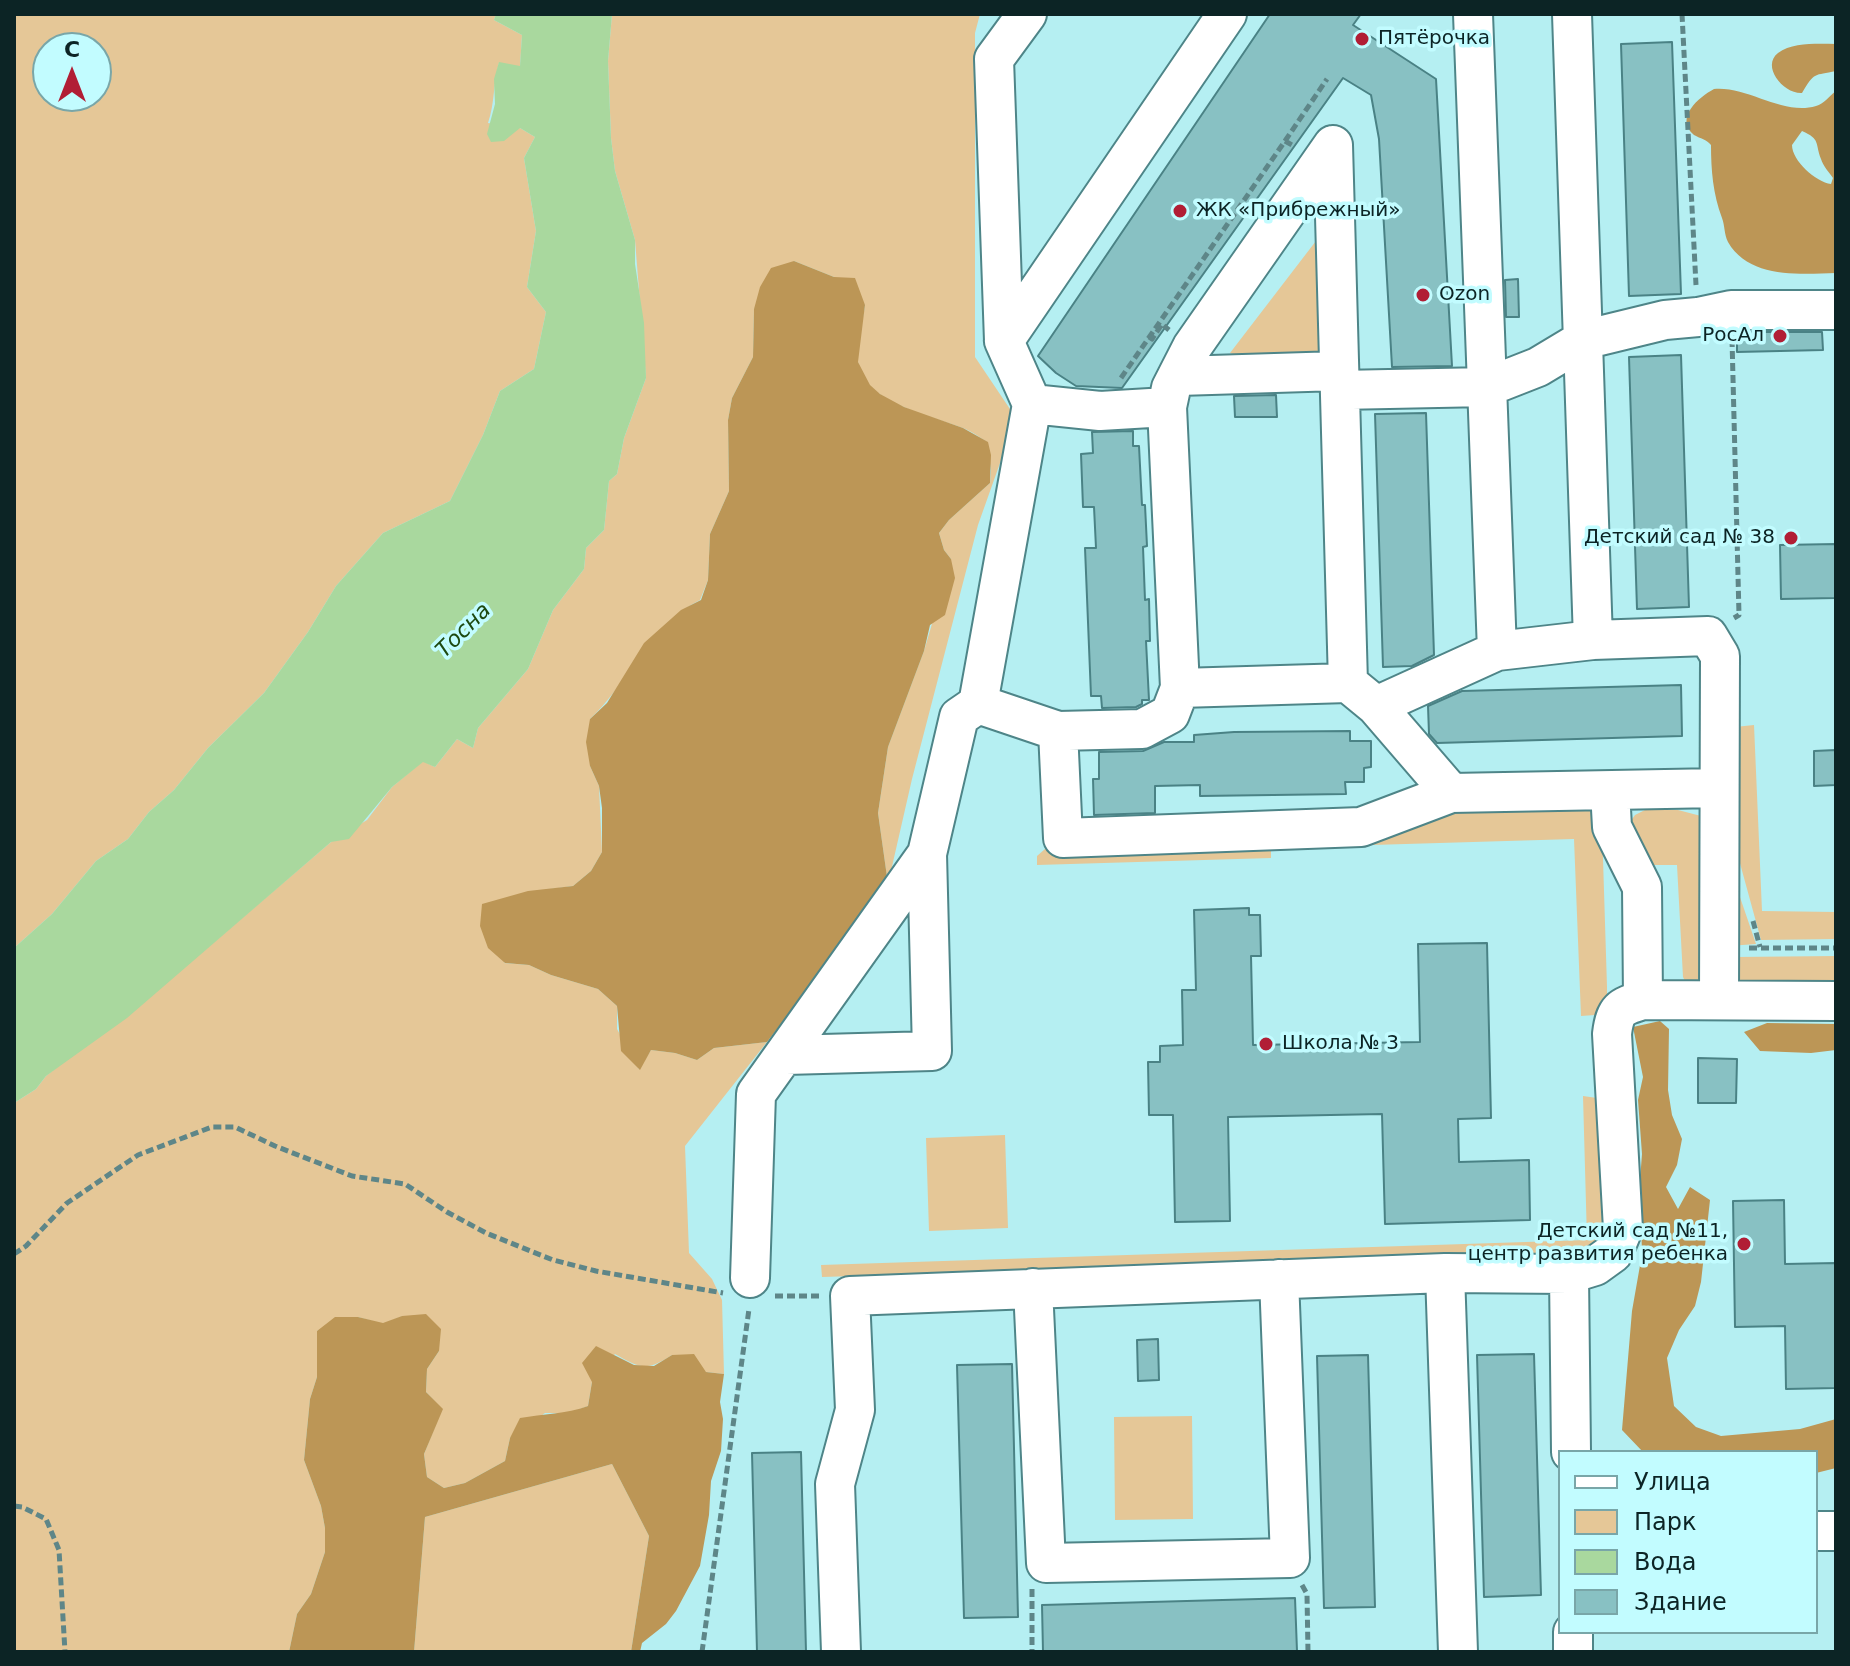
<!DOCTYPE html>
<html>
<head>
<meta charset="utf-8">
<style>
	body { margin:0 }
	#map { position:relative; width:1850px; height:1666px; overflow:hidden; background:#b5eff2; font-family:"DejaVu Sans",sans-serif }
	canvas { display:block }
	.frame { position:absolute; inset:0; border:16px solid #0c2425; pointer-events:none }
	.legend { position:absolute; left:1558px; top:1450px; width:260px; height:184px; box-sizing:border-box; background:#c2fcff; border:2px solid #79a6a8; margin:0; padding:10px 14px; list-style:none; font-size:24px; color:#0c2425 }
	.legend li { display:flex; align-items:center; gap:16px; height:40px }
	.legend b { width:40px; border:2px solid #79a6a8 }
	.north { position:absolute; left:32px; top:32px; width:80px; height:80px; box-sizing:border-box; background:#c2fcff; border:2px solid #79a6a8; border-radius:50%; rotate:0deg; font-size:22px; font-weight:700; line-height:32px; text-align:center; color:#0c2425 }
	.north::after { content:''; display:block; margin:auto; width:28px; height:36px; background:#b11e35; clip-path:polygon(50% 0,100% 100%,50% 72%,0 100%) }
</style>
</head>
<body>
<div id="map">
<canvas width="1850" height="1666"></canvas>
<div class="frame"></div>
<ul class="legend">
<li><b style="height:10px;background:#fff"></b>Улица</li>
<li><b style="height:22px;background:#e5c797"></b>Парк</li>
<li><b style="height:22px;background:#a9d89e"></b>Вода</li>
<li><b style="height:22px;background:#88c1c3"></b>Здание</li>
</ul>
<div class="north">С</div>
</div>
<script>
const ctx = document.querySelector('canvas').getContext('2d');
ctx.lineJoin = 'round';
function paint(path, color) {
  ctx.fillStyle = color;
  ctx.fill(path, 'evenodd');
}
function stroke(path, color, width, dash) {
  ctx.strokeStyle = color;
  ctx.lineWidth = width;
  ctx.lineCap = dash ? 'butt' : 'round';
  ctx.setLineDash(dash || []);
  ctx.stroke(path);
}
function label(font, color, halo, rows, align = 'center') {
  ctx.font = font + ' "DejaVu Sans",sans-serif';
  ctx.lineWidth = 7;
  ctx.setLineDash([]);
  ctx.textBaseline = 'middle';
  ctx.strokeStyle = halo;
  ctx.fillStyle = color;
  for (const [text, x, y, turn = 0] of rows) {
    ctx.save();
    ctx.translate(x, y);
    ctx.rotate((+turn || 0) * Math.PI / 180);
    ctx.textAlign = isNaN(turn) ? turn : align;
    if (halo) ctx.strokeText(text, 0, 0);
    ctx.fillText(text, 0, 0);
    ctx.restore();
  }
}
paint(new Path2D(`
	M14,14H496L494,20L522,35L520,67L499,63C493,83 495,103 488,123L520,128L535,137L524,158L536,231L527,287L546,312L534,369L500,391L483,435L450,501L383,533L336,586L308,632L264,693L208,748L174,790L149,812L128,839L96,861L52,914L14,948ZM48,48H96V96H48Z
	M612,14H980L975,33V357L1016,418L978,525L912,779L888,884L878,813L888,747L924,651L951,559L944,550L939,533L949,520L990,483L991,470L987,442C979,437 970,430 960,427C929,415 863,402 858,362C855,345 863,322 865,305L834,277L794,261L754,309L753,357L732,398L728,420L729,491L710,534L708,580L700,600C652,623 629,683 590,719V766L599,786L602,852L591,871L573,886L551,889L504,963L529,965L551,975L598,989L617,1006V1029L639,1069L651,1050L675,1053L697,1060L714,1048L767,1042L685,1146L689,1253L712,1279L722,1300L724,1374L706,1372L672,1355C647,1371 641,1369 615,1354L592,1382L588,1406L569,1413H545L510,1438L505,1461L465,1483L444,1488L427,1477L424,1454L442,1409L426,1392L427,1369L439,1351L403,1316L383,1324L358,1317L317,1331V1377L310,1399L304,1460L321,1506L325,1528V1552L311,1594L297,1614L289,1652H14V1103L36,1089L46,1076L208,947L331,842L367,820L392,787L423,761L435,767L457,739L473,748L478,728L528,669L553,610L584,569L586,548L604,530L609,481L617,474L624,438L646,378L635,240L615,171L611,138L608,61Z
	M1319,237L1322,347L1311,357L1245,358L1230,353Z
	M1754,725L1762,911L1836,912V939L1761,940L1735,845V727Z
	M1458,801L1595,805L1602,827L1607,987V1002L1595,1015L1581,1016L1574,839L1271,848V858L1037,865V856L1045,849L1054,846Z
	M1645,810H1678L1701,816L1704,984L1686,983L1683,977L1677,865H1646L1628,825L1635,815Z
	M1728,862L1756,944L1729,946Z
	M1836,956V987L1743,985L1732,980L1735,957Z
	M1583,1096L1604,1099L1612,1236L1585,1254L822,1277L821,1265L1587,1240Z
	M1005,1135L1008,1228L929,1231L926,1138Z
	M1192,1416L1193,1519L1115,1520L1114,1417Z
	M612,1464L649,1536L631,1652H414L425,1517Z`), '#e5c797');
paint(new Path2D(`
	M1836,44V71C1814,76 1815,71 1802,93C1783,94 1761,66 1778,53C1793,42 1818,44 1836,44Z
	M1714,89C1748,86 1783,116 1816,106C1824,104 1829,96 1836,91V273C1800,274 1749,279 1728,242C1724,234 1725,226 1722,218C1713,194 1711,170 1711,145C1706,139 1701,139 1694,135C1674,118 1699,97 1714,89ZM1802,131C1821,139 1815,144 1821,159C1823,166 1829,172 1833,178L1831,184C1816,182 1792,161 1792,145Z
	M794,261L834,277L855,278L865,305L858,362L870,385L880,394L904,407L963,428L988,442L991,455L990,483L949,520L939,533L944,550L951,559L955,578L945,615L930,625L924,651L888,747L878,813L888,884L767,1042L714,1048L697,1060L675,1053L651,1050L640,1070L621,1051L617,1006L598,989L551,975L529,965L505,963L488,948L480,926L482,904L528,891L573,886L591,871L602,852V808L599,786L590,766L586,742L590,719L607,703L644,643L681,610L701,600L708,580L710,534L729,491L728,420L732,398L753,357L754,309L760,287L771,268Z
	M1660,1021L1669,1029L1668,1090L1672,1115L1682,1139L1677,1165L1666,1187L1678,1209L1690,1187L1710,1200L1701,1282L1695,1306L1679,1330L1667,1358L1674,1406L1696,1427L1721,1436L1800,1429L1836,1419V1468L1816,1473V1452H1643L1622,1430L1632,1311L1642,1254L1640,1180L1642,1154L1638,1100L1643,1077L1633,1027Z
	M1767,1023L1836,1024V1050L1811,1053L1760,1051L1744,1032Z
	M426,1314L441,1329L439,1351L427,1369L426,1392L443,1409L424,1454L427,1477L444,1488L465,1483L505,1461L510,1438L520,1418C543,1414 566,1414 588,1406L592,1382L582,1363L596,1346L634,1365L654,1366L672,1355L694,1354L706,1372L724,1374L720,1402L723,1419L721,1451L711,1481L709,1515L700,1566L676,1611L666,1624L642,1643L640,1652H631L649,1536L612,1464L425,1517L414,1652H289L297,1614L311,1594L325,1552V1528L321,1506L304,1460L310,1399L317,1377V1331L335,1317H358L383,1323L402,1316Z`), '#bc9656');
paint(new Path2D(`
	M496,14H612L608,61L611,138L615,171L635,240V264L644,323L646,378L624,438L617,474L609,481L604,530L586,548L584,569L553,610L528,669L478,728L473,748L457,739L435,767L423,762L392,787L349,839L331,842L127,1018L46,1076L36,1089L14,1103V948L52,914L96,861L128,839L149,812L174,790L208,748L264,693L308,632L336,586L383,533L450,501L483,435L500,391L534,369L546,312L527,287L536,231L524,158L535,137L520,128L504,141L491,142L487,134L495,104L494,79L499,62L520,66L522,35L494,20Z`), '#a9d89e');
const building = new Path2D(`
	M1270,14H1361L1353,25L1436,79L1452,366L1392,367L1379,139L1371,95L1343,78L1122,388L1076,386L1056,373L1038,356Z
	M1672,42L1681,294L1629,296L1621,44Z
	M1518,279L1519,317H1506L1505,280Z
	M1737,332H1822L1823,350L1737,352Z
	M1681,355L1689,607L1637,609L1629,357Z
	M1276,395L1277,417H1235L1234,396Z
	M1426,413L1434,655L1412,666L1383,667L1375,414Z
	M1133,431V446H1139L1142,505H1145L1147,546L1143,547L1145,600L1149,599L1150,641H1146L1149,700H1142V704L1136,707L1102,708L1101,696H1091L1085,548H1096L1094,507H1083L1081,454L1093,453L1092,432Z
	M1836,544V598L1781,599L1780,545Z
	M1681,685L1682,736L1437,743L1429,734L1428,706L1462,691Z
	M1350,731V741H1371V767L1364,768V782H1345L1346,794L1200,796V785L1155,786V813L1094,815L1093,779H1099V752L1143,751L1164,742H1194V735L1234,732Z
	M1836,750V785L1814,786V751Z
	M1249,908V915H1260L1261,956H1251L1253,1045L1420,1042L1418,944L1487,943L1491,1118L1458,1119L1459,1162L1529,1160L1530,1220L1385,1224L1382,1114L1228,1117L1230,1221L1175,1222L1173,1115H1149L1148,1062H1160V1046L1183,1045L1182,990H1196L1194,910Z
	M1698,1058L1737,1059L1736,1103H1698Z
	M1784,1200L1785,1264L1836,1263V1388L1786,1389L1785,1326L1735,1327L1733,1201Z
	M1158,1339L1159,1380L1138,1381L1137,1340Z
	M1534,1354L1541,1595L1484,1597L1477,1355Z
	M1368,1355L1375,1607L1324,1608L1317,1356Z
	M1012,1364L1018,1617L964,1618L957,1365Z
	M801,1452L806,1652H757L752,1453Z
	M1295,1598L1297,1651L1043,1652L1042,1605Z`);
paint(building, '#88c1c3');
stroke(building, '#4a8285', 2);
const minor = new Path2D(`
	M1473,14L1497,651
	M1572,14L1593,640
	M1333,145L1192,347L1171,388L1167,407L1180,688L1348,683L1376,706L1451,793
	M1333,145L1348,683
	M1004,341L994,59L1027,14
	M1179,376L1339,371
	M1340,390L1487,387L1538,367L1583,340L1665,320L1698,317L1731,310H1836
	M1032,404L1100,411L1167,407
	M1180,688L1170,714L1142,729L1058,731L978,704L1032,404L1004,341L1227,14
	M1376,706L1497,651L1593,640L1708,636L1720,656L1719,1000
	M1058,731L1063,838L1361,827L1451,793L1719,788
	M1610,791L1612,827L1642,887L1643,1000
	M786,1055L932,1051L927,854
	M1445,1273L1458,1652
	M1569,1274L1571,1452
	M750,1278L756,1094L927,854L959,717L978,704
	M1033,1288L1046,1563L1290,1558L1279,1279
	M1816,1531H1836
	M1573,1632V1652
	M841,1652L835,1484L855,1410L850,1296L1445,1273L1569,1274L1595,1266L1613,1253L1623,1229L1612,1034C1615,1008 1621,1007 1643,1000L1836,1001`);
stroke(minor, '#4e8588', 42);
stroke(new Path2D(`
	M1682,14L1696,285
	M1285,141L1327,79
	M1149,337L1152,339L1162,324L1169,330
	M1732,339L1739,615L1734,618
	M1121,378L1285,141L1292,145L1293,143
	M1753,921L1760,947
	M1749,948H1836
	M14,1254L26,1246L67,1203L138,1155L212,1127H235L275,1146L352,1176L405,1184L447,1212L486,1233L553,1260L596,1271L723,1293
	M775,1296H821
	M14,1506L22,1507L46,1519L59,1550L65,1652
	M1302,1585L1307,1594L1308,1652
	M1032,1589V1652
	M702,1652L749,1309`), '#5e8688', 5, [8, 4]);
stroke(minor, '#fff', 38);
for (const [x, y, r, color] of [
	[1362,39,8,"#b11e35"],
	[1180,211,8,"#b11e35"],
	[1423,295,8,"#b11e35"],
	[1780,336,8,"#b11e35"],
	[1791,538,8,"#b11e35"],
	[1266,1044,8,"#b11e35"],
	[1744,1244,8,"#b11e35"]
]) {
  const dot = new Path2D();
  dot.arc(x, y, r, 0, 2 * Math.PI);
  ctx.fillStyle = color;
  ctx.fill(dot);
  stroke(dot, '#c2fcff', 3);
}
label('20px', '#0c2425', '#c2fcff', [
	["Пятёрочка",1378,39],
	["ЖК «Прибрежный»",1196,211],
	["Ozon",1439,295],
	["РосАл",1764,336,"right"],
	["Детский сад № 38",1775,538,"right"],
	["Школа № 3",1282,1044],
	["Детский сад №11,",1728,1232,"right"],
	["центр развития ребенка",1728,1255,"right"]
], 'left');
label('italic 22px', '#1d4910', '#c2fcff', [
	["Тосна",464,631,-45]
]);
</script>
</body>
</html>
